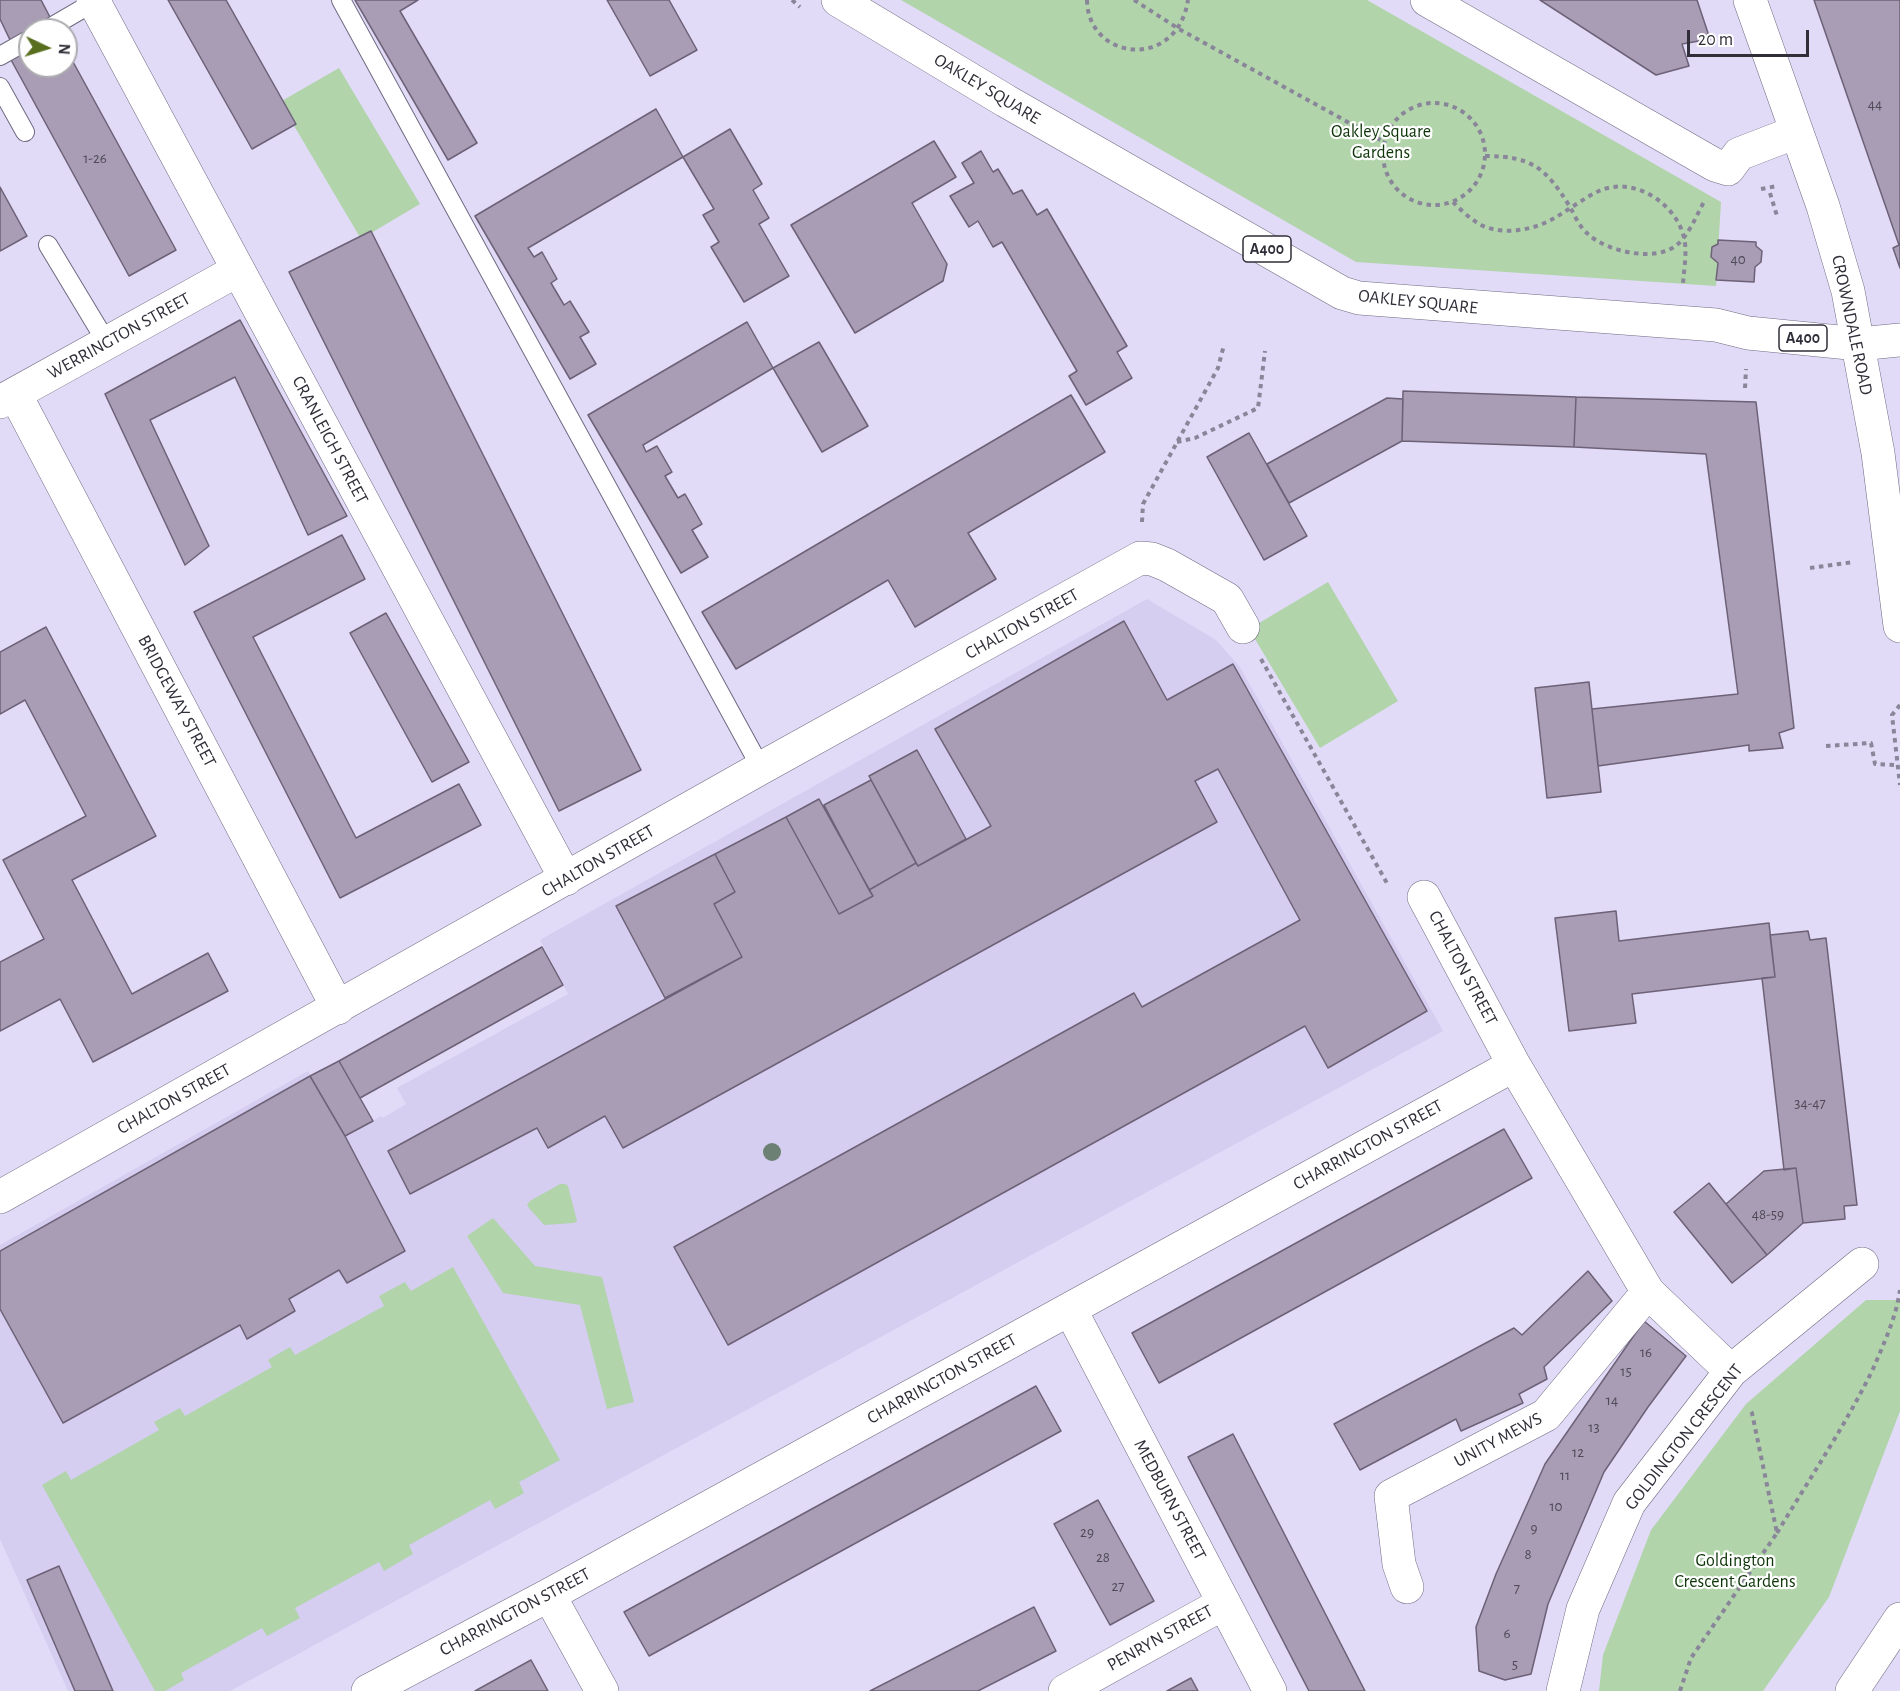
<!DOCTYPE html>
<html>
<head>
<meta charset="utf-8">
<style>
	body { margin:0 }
	#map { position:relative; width:1900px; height:1691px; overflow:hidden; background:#e1dbf7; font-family:"Alegreya Sans",sans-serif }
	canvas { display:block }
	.north { position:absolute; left:18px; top:18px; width:60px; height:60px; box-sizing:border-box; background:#fff; border:2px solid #acabaf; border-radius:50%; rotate:94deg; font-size:16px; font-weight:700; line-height:24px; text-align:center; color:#302e38 }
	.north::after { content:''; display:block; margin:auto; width:21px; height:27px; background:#596f1f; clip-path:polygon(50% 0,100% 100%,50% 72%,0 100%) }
	.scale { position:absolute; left:1687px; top:30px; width:122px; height:27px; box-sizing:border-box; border:3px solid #302e38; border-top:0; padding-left:8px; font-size:18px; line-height:21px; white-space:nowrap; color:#302e38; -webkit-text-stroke:4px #fff; paint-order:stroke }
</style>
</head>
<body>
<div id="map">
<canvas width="1900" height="1691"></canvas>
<div class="north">N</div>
<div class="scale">20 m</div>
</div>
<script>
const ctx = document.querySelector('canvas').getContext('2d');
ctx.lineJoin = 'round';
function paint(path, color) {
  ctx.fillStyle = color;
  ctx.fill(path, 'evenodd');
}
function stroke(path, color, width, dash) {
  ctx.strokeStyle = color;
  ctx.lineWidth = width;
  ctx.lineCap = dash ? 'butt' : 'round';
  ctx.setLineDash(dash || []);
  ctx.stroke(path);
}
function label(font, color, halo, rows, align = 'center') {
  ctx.font = font + ' "Alegreya Sans",sans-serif';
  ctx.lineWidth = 4.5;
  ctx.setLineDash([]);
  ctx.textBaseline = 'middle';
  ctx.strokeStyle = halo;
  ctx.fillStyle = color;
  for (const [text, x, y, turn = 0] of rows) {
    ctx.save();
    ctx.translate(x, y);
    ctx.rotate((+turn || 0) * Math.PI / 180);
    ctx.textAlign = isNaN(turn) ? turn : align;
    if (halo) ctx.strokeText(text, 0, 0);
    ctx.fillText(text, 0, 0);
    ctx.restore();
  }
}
paint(new Path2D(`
	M1147,599L1216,640L1240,667L1443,1031L230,1691H68L0,1539V1245L308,1071L345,1136L381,1116L383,1118L406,1104L397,1088L568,994L540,940Z`), '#d5cef0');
paint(new Path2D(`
	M901,0H1367L1721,202L1716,286L1356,262Z
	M339,68L420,204L361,239L280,102Z
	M1328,582L1398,701L1320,748L1249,629Z
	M560,1184H565L568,1186L577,1221L574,1223L544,1225L529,1208L527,1205L530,1201Z
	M493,1218L535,1266L602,1277L634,1402L607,1409L580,1305L503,1293L467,1236Z
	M453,1267L560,1460L519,1482L524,1493L495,1509L490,1500L409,1545L413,1554L384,1571L379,1562L295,1608L300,1618L267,1636L262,1628L181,1673L184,1680L165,1691H155L42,1485L66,1471L71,1480L159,1430L154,1422L180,1408L185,1416L272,1367L268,1360L290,1347L295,1355L384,1306L379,1296L405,1282L411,1291Z
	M1866,1300H1900V1411L1829,1597L1763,1691H1599L1603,1655L1651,1530L1746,1404Z`), '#b1d4ab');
const building = new Path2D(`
	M0,0H41L52,21L36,30H30V34L12,44L0,19Z
	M168,0H226L296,124L252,149Z
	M355,0H418L400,11L477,143L448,160Z
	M607,0H669L697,50L650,76Z
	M1540,0H1697L1710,39L1682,44L1689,66L1656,75Z
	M1814,0H1900V268L1893,248L1899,245Z
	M30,47V66H66V49L176,250L129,276L10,58Z
	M656,109L683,157L528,248L534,257L542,252L557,279L551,283L564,305L570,301L589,332L580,337L596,364L570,379L475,216Z
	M730,129L762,184L753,190L769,218L759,224L789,276L744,302L711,247L719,242L703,215L714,209L683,157Z
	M934,141L956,177L912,203L947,264L943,281L855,333L791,225Z
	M981,151L993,172L998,169L1013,194L1022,190L1037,215L1047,209L1127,346L1117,352L1132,378L1086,405L1069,376L1077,371L1002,242L993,247L978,221L969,227L950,196L974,183L962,163Z
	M0,187L27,236L0,251Z
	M371,231L641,770L559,811L289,272Z
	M1718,240L1756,242V246L1762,251L1761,262L1755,267L1754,282L1716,280L1718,263L1711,257L1712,247L1718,244Z
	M240,320L347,516L308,535L235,377L150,420L209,546L185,565L105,394Z
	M747,322L773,368L643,445L646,452L657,446L672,472L665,476L678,498L685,494L702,524L692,530L708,557L681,573L588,415Z
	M819,342L868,426L822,452L773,368Z
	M1403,391L1576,397L1574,447L1402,441Z
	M1071,395L1105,452L968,533L996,579L915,627L888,580L736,669L702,612Z
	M1576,397L1756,402L1794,728L1779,733L1783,748L1749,751V745L1598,766L1592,709L1738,694L1706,454L1574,447Z
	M1387,398L1403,399L1402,441L1289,503L1267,464Z
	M1249,433L1307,536L1264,560L1207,457Z
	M342,535L365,579L253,637L356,838L459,784L481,825L340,898L194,612Z
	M386,613L469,762L432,782L350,633Z
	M1124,621L1167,700L1233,664L1427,1011L1328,1068L1305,1026L728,1345L674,1247L1134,993L1142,1007L1300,920L1218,769L1195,781L1217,822L623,1148L605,1116L548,1148L537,1128L410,1194L388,1151L742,957L714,904L735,892L715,854L786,817L839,914L873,896L869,890L916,863L918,866L991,826L935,729Z
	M46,627L156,836L72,880L132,994L208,953L228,991L93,1062L60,999L0,1031V962L44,939L3,860L86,816L25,700L0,714V652Z
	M1589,682L1601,792L1547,798L1535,688Z
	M917,750L966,839L918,866L869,776Z
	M871,780L916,863L869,890L824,805Z
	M819,799L873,896L839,914L786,817Z
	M715,854L735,892L714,904L742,957L665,998L616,906Z
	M1616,911L1619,941L1769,923L1775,977L1632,994L1636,1023L1569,1031L1555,918Z
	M1808,931L1810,940L1826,938L1857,1205L1844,1206L1845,1219L1803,1223L1796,1168L1784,1170L1762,978L1775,977L1770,935Z
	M542,947L563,985L360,1098L339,1061Z
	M339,1061L373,1121L345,1136L310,1076Z
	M310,1076L345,1136L405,1251L347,1283L339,1270L289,1299L295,1311L247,1339L240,1325L63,1423L0,1309V1251Z
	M1504,1129L1532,1178L1159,1383L1132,1333Z
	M1796,1168L1803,1223L1767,1255L1726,1204L1764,1171Z
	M1709,1183L1767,1255L1732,1283L1674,1212Z
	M1588,1271L1612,1301L1544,1367L1547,1379L1519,1394L1523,1403L1461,1431L1456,1419L1360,1470L1334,1424L1514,1328L1522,1335Z
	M1644,1321L1686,1356L1648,1407L1604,1472L1548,1604L1531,1674L1505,1680L1479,1671L1476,1627L1496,1574L1545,1464Z
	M1036,1386L1061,1431L649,1656L624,1612Z
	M1233,1434L1365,1691H1309L1188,1457Z
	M1098,1500L1154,1601L1110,1625L1054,1524Z
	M59,1566L113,1691H75L27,1580Z
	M1034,1607L1056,1651L978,1691H870Z
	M531,1660L548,1691H475Z
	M1191,1678L1198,1691H1167Z`);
paint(building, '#a99db5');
stroke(building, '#6d6177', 1.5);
const service = new Path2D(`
	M341,0L761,768
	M46,30L94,2
	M0,56L30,39
	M0,87L25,132
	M48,245L107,343`);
const minor = new Path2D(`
	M93,0L566,879
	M1427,0L1715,165L1728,169L1739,154L1796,132
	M15,394L338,1008
	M0,402L238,270
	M1424,897L1514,1065L1648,1292L1731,1371
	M0,1197L761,768L1140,558L1152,559L1167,565L1227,599L1243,627
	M1070,1309L1270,1691
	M1407,1587L1399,1564L1391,1496L1546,1415L1648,1292
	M549,1595L602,1691
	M368,1691L549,1595L1514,1065
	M1065,1691L1224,1603
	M1563,1691L1583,1609L1629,1503L1731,1371L1862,1264`);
const secondary = new Path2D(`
	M1750,0L1823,206L1848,291L1878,453L1900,626`);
const primary = new Path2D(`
	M1852,1691L1900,1619`);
const trunk = new Path2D(`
	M838,0L1006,101L1342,293L1359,298L1716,325L1748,333L1859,344L1900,340`);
stroke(service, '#6f6a82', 20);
stroke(minor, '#6f6a82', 34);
stroke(secondary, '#6f6a82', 34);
stroke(primary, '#6f6a82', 34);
stroke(trunk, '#6f6a82', 34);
stroke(new Path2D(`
	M792,0L800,7
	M1087,0C1088,61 1177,71 1188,0
	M1134,0L1179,29L1384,142
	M1383 154a51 51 0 1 1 102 0a51 51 0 1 1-102 0Z
	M1485,156C1532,156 1546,168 1570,207C1575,216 1580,228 1588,234C1607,252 1657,263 1678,244C1690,233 1697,214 1705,200
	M1761,189L1777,186
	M1770,193L1777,216
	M1453,202C1461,210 1470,219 1481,225C1504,236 1535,230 1556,217C1570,209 1584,198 1599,191C1632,176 1673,201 1683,234C1688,249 1684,268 1683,284
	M1745,388L1746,369
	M1177,442L1195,438L1258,408L1265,351
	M1142,522L1143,504L1218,368L1224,345
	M1810,568L1854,562
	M1261,659L1388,885
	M1900,705L1892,715L1900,785
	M1826,746L1871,743L1875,764L1895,765
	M1777,1533C1810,1478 1845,1426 1873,1369C1884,1343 1896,1318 1900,1290
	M1680,1691L1691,1658L1777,1533L1752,1413L1749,1409`), '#8a8699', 4, [4.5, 4.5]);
stroke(service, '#fff', 18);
stroke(minor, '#fff', 33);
stroke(secondary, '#fff', 33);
stroke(primary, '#fff', 33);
stroke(trunk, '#fff', 33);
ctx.fillStyle = '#6c8074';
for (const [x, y] of [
	[772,1152]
]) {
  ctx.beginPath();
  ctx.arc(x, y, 9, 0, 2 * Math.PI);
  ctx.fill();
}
label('15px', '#4e4a57', null, [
	["44",1875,104],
	["1-26",95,158],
	["40",1738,259],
	["34-47",1810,1103],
	["48-59",1768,1214],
	["16",1646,1352],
	["15",1626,1371],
	["14",1612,1400],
	["13",1594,1427],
	["12",1578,1452],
	["11",1565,1475],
	["10",1556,1506],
	["9",1534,1528],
	["29",1087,1532],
	["8",1528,1554],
	["28",1103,1557],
	["27",1118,1586],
	["7",1517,1588],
	["6",1507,1633],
	["5",1515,1664]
]);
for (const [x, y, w] of [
	[1267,249,48],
	[1803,338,48]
]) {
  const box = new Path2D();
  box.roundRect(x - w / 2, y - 13, w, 26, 4.5);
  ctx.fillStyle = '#fff';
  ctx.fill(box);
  stroke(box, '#302e38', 1.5);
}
label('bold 16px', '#302e38', null, [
	["A400",1267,249],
	["A400",1803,338]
]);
label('18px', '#302e38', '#fff', [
	["OAKLEY SQUARE",987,89,31],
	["OAKLEY SQUARE",1418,302,6],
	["CROWNDALE ROAD",1852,325,78],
	["WERRINGTON STREET",119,336,-29],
	["CRANLEIGH STREET",330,440,62],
	["CHALTON STREET",1022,624,-29],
	["BRIDGEWAY STREET",177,701,62],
	["CHALTON STREET",598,861,-30],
	["CHALTON STREET",1463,968,62],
	["CHALTON STREET",174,1099,-29],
	["CHARRINGTON STREET",1368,1145,-29],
	["CHARRINGTON STREET",942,1379,-29],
	["GOLDINGTON CRESCENT",1684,1437,-52],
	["UNITY MEWS",1498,1440,-28],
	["MEDBURN STREET",1170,1500,62],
	["CHARRINGTON STREET",515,1612,-28],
	["PENRYN STREET",1160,1638,-29]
]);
label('18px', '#0d3508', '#fff', [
	["Oakley Square",1381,132],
	["Gardens",1381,153],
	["Goldington",1735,1561],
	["Crescent Gardens",1735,1582]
]);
</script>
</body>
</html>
